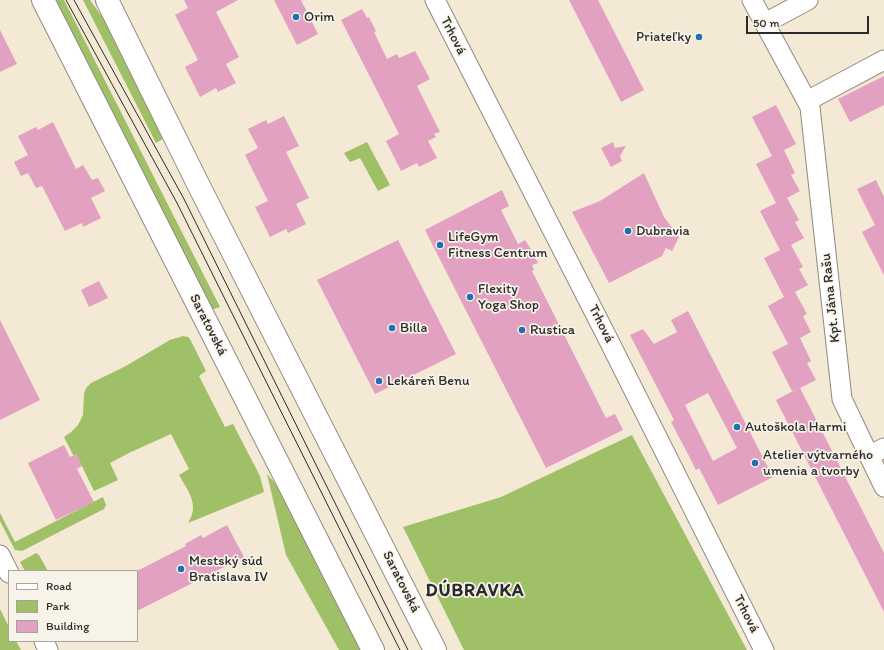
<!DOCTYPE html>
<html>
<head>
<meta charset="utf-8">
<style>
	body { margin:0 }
	#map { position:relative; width:884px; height:650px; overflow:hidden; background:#f4e9d4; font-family:Itim,sans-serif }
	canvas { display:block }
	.legend { position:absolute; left:8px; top:570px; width:130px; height:72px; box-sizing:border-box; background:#f7f3e8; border:1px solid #a5a39c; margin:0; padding:5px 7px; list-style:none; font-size:12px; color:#2b2b2b }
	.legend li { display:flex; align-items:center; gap:8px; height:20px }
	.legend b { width:20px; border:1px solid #a5a39c }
	.scale { position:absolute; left:746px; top:16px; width:123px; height:18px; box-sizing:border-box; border:2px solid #2b2b2b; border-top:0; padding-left:5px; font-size:12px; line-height:14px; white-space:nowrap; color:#2b2b2b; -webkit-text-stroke:3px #f7f3e8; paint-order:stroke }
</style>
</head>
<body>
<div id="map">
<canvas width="884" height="650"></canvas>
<ul class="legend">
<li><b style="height:5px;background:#fff"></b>Road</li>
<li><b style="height:11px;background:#a0c068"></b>Park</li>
<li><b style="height:11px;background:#e3a1c2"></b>Building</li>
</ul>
<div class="scale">50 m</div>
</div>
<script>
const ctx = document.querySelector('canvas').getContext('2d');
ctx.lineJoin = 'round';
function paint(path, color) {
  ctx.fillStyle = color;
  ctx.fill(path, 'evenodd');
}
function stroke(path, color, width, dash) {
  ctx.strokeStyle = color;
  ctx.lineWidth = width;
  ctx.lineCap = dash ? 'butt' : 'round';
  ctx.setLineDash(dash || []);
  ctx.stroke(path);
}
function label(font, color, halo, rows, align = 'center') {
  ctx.font = font + ' Itim,sans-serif';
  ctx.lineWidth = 3.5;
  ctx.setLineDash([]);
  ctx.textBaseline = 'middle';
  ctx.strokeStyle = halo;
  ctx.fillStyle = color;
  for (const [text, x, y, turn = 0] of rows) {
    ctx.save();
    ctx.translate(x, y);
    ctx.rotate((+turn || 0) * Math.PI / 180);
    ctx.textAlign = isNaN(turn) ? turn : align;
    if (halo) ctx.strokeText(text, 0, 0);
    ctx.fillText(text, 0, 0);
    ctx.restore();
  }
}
paint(new Path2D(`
	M53,0H64L220,307L214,309H211Z
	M83,0H90L111,29L163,139L156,143Z
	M367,142L390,185L378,191L360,158L350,162L344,153Z
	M183,336L188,337L190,339L206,371L199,376L225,427L233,424L260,476L264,492L188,523C200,505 188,491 179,475L189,469L171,434L131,452L110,463L118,480L94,491L76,454L73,455L64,437L71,432L78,425L83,415L84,394L86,388L91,383L124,367L170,340Z
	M632,435L747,650H464L403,527L501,497Z
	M267,474L274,482L306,537L363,650H339L286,555Z
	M103,497L106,505L104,509L22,551L15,550L0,521V513L15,542Z
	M36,553L39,555L48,571H25L20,562Z
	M0,609L9,627V641H16L21,650H0Z`), '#a0c068');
paint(new Path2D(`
	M184,0H238L216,12L239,57L226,64L236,83L218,92L216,88L200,97L185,67L198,60L175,15L188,8Z
	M274,0H301L318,34L297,45Z
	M569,0H598L644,90L621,102Z
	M362,9L367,18L369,17L376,31L374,32L387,59L397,54L399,58L415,51L430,79L417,86L440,132L434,134L436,137L428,141L437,158L419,167L417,163L401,171L386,141L399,134L341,20Z
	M0,30L17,64L0,72Z
	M884,76V105L850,122L838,99Z
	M776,105L796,144L784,150L795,173L791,175L800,191L787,198L799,220L795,222L804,238L791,245L803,267L799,269L808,285L795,292L807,314L803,316L811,332L800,338L811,361L807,363L816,380L800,388L884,553V612L776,400L797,389L792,391L772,352L788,344L768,306L784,297L764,258L780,250L760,211L776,203L756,164L772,156L752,117Z
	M284,116L299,146L286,152L309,198L296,204L306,224L288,233L286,229L270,237L255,207L268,201L245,155L258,148L248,129L266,120L268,124Z
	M53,122L76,169L83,165L92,180L98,178L105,191L91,198L101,218L83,227L82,223L65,231L42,186L36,188L28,173L21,176L14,162L28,155L18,136L36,127L38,130Z
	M613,142L615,148L626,146L620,156L622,161L611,167L601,148Z
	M644,173L664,217L679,237L672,251L666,248L662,256L609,283L572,212L600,201Z
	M876,180L884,197V275L862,232L875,225L857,189Z
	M502,190L509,206L501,210L518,244L525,240L532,251L538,263L532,265L534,270L532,271L606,418L615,414L623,430L546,468L425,230Z
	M398,240L456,354L375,394L317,280Z
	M99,281L108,298L89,307L81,290Z
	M688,311L773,477L718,505L699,468L696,470L690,458L671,422L674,420L630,335L643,329L654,344L677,332L671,320ZM708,393L737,448L713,461L685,405Z
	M0,320L40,400L0,420Z
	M64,445L70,457L76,454L82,466L77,469L94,502L56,520L28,463Z
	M227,525L244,557L137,611V571L186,546L185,544L201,535L203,538Z`), '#e3a1c2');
const street = new Path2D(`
	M435,0L608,339L764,650
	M752,0L810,107L842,399L884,487
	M765,23L808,0
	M807,101L884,60
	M869,456L884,448
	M0,555L9,573
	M44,641L48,650`);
const secondary = new Path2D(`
	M43,0L373,650
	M107,0L199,186L435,650`);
stroke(street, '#908a80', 21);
stroke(secondary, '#908a80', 24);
stroke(street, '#fff', 19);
stroke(secondary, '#fff', 22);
stroke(new Path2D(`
	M66,0L177,203L400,650
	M74,0L184,199L408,650`), '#2b2b2b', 1);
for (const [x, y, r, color] of [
	[296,17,4,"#1f6fb2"],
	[699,37,4,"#1f6fb2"],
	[628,231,4,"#1f6fb2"],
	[440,245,4,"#1f6fb2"],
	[470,297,4,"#1f6fb2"],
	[392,328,4,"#1f6fb2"],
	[522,330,4,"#1f6fb2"],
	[379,381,4,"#1f6fb2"],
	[737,427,4,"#1f6fb2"],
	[755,463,4,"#1f6fb2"],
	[181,569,4,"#1f6fb2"]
]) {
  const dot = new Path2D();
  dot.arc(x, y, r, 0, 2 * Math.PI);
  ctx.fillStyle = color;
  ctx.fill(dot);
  stroke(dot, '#f7f3e8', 1.5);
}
label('14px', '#2b2b2b', '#f7f3e8', [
	["Orim",304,17],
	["Priateľky",691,37,"right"],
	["Dubravia",636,231],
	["LifeGym",448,237],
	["Fitness Centrum",448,253],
	["Flexity",478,289],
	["Yoga Shop",478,305],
	["Billa",400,328],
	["Rustica",530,330],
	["Lekáreň Benu",387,381],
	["Autoškola Harmi",745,427],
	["Atelier výtvarného",763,455],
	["umenia a tvorby",763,471],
	["Mestský súd",189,561],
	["Bratislava IV",189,577]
], 'left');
label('14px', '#2b2b2b', '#f7f3e8', [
	["Trhová",453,36,63],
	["Kpt. Jána Rašu",831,298,-96],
	["Trhová",601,324,63],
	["Saratovská",208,325,63],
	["Saratovská",401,582,63],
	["Trhová",746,614,63]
]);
ctx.letterSpacing = '1px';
label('bold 18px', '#2b2b2b', '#f7f3e8', [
	["DÚBRAVKA",475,591]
]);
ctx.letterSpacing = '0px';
</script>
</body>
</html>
